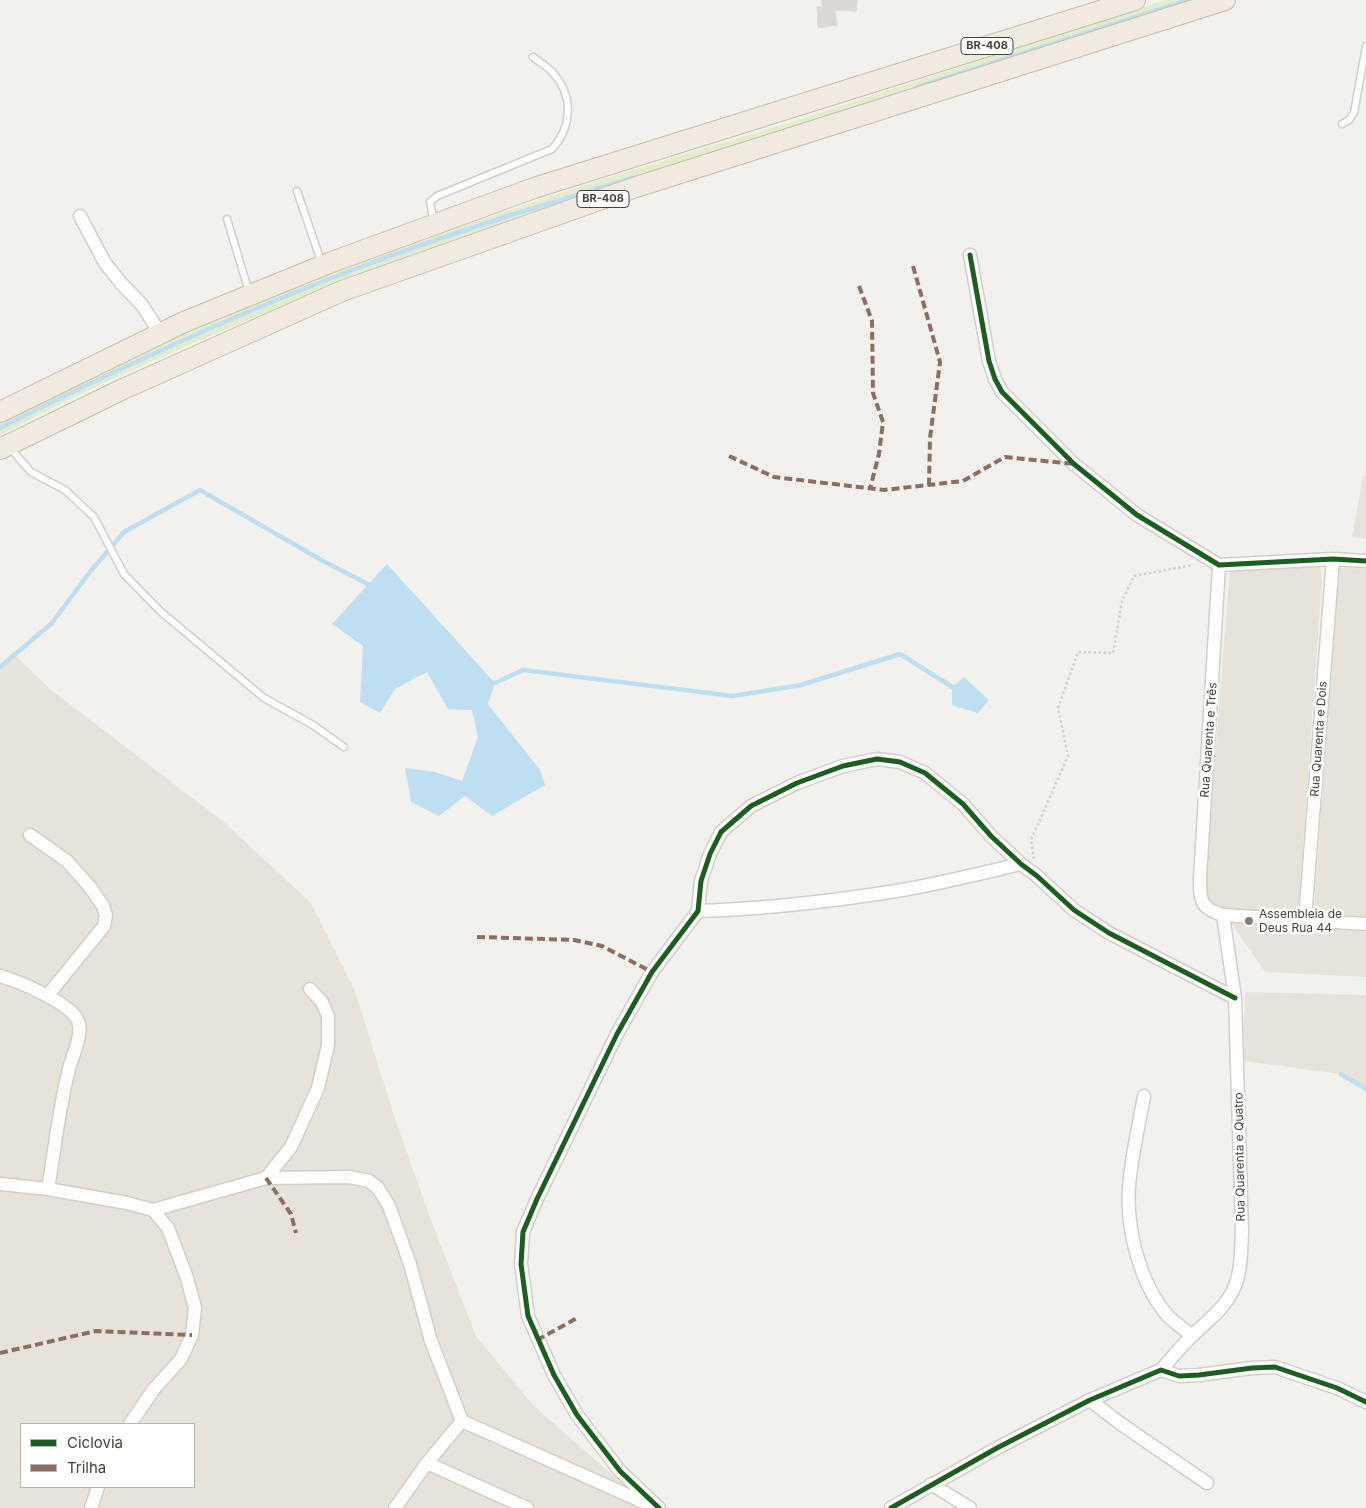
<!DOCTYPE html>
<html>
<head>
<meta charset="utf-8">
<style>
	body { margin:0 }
	#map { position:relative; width:1366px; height:1508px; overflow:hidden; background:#f3f1ee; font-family:Inter,sans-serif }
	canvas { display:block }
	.legend { position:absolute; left:20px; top:1423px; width:175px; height:65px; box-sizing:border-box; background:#fff; border:1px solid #b7b3af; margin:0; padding:6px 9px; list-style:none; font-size:15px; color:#4a4238 }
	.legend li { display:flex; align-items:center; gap:10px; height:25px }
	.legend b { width:25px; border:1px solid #b7b3af }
</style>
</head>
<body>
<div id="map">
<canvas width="1366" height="1508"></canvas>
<ul class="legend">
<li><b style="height:6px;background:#1b5e20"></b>Ciclovia</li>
<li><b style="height:6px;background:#8d6e63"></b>Trilha</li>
</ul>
</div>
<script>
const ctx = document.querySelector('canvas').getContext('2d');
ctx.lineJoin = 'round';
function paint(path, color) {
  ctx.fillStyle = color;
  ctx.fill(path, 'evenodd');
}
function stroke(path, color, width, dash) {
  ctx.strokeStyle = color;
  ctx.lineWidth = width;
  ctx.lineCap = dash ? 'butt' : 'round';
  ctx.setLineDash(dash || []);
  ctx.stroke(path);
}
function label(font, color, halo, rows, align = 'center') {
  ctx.font = font + ' Inter,sans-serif';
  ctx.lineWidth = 5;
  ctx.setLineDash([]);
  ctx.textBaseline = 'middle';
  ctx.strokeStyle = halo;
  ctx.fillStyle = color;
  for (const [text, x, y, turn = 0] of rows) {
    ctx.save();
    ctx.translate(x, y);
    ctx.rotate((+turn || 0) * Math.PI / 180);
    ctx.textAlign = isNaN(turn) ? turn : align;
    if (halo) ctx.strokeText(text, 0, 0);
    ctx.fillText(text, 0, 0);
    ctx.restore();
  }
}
paint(new Path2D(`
	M1363,476H1366V539L1352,537Z
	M1318,565L1321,571L1322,581L1298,914L1226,912L1204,900L1230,568Z
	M1338,567L1366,569V917L1314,913Z
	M15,655L51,690L224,822L311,903L355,991L393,1113L432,1223L476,1336L532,1404L650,1508H0V667ZM21,1424H194V1487H21Z
	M1230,921L1366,932V977L1265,972Z
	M1245,992L1366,995V1089L1341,1074L1243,1061Z`), '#e7e3db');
paint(new Path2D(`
	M1165,0H1214L363,274C240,322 117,373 0,435V422L154,344L359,261L581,186L800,119Z`), '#e2edce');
paint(new Path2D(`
	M387,564L495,683L488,704L540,770L545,785L492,816L465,796L439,816L411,802L405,768L435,772L462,781L478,737L472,710L448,709L427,672L395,689L380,713L360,702L363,646L332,624Z
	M964,677L989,700L978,713L952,705V687Z`), '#bedff1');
stroke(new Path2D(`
	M918,87L1188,0
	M0,428C119,368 241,311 366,265C454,232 543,205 632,178
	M0,667L52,623L89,573L124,532L200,490L323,561L368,584L372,588
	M490,682L495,683L523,670L733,696L801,685L900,654L957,690
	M1341,1074L1366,1089`), '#bedff1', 4.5);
const building = new Path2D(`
	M822,0H857L856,11L835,10L837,25L818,28L817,7H822Z`);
paint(building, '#dbd8d4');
stroke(building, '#dbd8d3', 1);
const service = new Path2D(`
	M1342,124L1349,120L1354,113L1366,46
	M297,191L322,264
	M227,219L249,292
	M434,223L430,202L437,196L552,149C572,127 574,95 552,72C547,66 539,62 533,57
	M10,448L31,472L65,490L94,517L124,574L160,611L264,698L313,725L344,747`);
const minor = new Path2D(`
	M80,216L105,263L121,283L142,305L160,333
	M970,255L989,361L995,379L1002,392L1074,464L1137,515L1219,565L1333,559L1366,561
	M1219,565L1200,878C1200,901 1200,908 1223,915L1366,924
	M30,835L67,861L90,887L103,906L106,915L104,926L48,995
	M698,911C766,909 835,901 902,890C942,883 982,873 1021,864
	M1305,919L1333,559
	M0,976C18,981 71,1003 78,1021C83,1033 74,1053 70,1065C59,1106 55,1148 48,1189
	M1144,1096C1139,1125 1131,1158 1129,1187C1126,1229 1140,1284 1168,1316C1175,1323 1184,1329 1192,1336
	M266,1178L291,1147L318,1088L328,1045V1016L322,1002L310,989
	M0,1184L48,1189L127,1203L153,1210L168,1228L187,1278L195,1308L192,1335L181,1359L154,1389L130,1424
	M153,1210L266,1178L349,1177L369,1181L378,1188L389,1206L410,1264L431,1341L462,1421
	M1161,1370C1171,1359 1181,1346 1192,1336C1209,1319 1230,1305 1237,1280C1242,1264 1241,1247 1242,1231L1235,998L1223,915
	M1090,1400L1121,1424L1207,1483
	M427,1463L527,1508
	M931,1484L970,1508
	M91,1508L98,1487
	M395,1508L427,1463L462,1421L652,1506
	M659,1508L620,1471L577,1415L554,1375L528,1316L521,1264L523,1232L537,1199L617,1034L652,972L698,911L701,881L710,854L721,832L751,806L797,783L843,766L877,759L900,762L925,773L963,804L991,836L1021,864L1037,876L1074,910L1109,933L1235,998
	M891,1508L997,1448L1090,1400L1161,1370L1179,1376L1199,1375L1252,1368L1275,1367L1337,1388L1366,1402`);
const trunk = new Path2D(`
	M0,412L184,322L329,263L534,188L1135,0
	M0,449L121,390L342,291L633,188L1225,0`);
stroke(service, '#d1cfcb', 9);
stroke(minor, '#d1cfcb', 15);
stroke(trunk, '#cbbda9', 22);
stroke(new Path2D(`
	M1034,859L1031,840L1068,756L1058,708L1078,652L1113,653L1122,601L1134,576L1193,565`), '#d3d1cc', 2.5, [2.5, 2.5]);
stroke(service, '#fdfdfc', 6);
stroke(minor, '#fdfdfc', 12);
stroke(trunk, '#f0eae0', 20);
stroke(new Path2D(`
	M913,266L940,362L930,438L929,485
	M859,286L872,321L873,393L883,422L879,454L870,489
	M729,456L774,477L884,490L963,481L1005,457L1074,464
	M477,937L574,940L602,946L652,972
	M266,1178L291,1214L296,1233
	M537,1340L579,1317
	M0,1353L96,1331L192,1335`), '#8d6e63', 4, [8, 4]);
stroke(new Path2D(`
	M970,255L989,361L995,379L1002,392L1074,464L1137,515L1219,565L1333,559L1366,561
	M659,1508L620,1471L577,1415L554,1375L528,1316L521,1264L523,1232L537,1199L617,1034L652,972L698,911L701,881L710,854L721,832L751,806L797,783L843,766L877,759L900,762L925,773L963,804L991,836L1021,864L1037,876L1074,910L1109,933L1235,998
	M891,1508L997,1448L1090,1400L1161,1370L1179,1376L1199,1375L1252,1368L1275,1367L1337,1388L1366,1402`), '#1b5e20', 5);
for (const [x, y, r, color] of [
	[1249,921,5,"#857f78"]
]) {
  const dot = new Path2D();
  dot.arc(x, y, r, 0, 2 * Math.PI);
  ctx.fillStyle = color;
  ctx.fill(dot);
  stroke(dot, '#fff', 2);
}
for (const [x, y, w] of [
	[987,46,52],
	[603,199,52]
]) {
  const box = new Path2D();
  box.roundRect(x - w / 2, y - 8.5, w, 17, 4);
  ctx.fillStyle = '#fff';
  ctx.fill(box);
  stroke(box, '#4a4238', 1);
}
label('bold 11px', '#4a4238', null, [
	["BR-408",987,46],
	["BR-408",603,199]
]);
label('12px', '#4a4238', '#fff', [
	["Rua Quarenta e Dois",1319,739,-86],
	["Rua Quarenta e Três",1209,740,-86],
	["Rua Quarenta e Quatro",1240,1157,-91]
]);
label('12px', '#4a4238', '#fff', [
	["Assembleia de",1259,914],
	["Deus Rua 44",1259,928]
], 'left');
</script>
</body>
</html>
